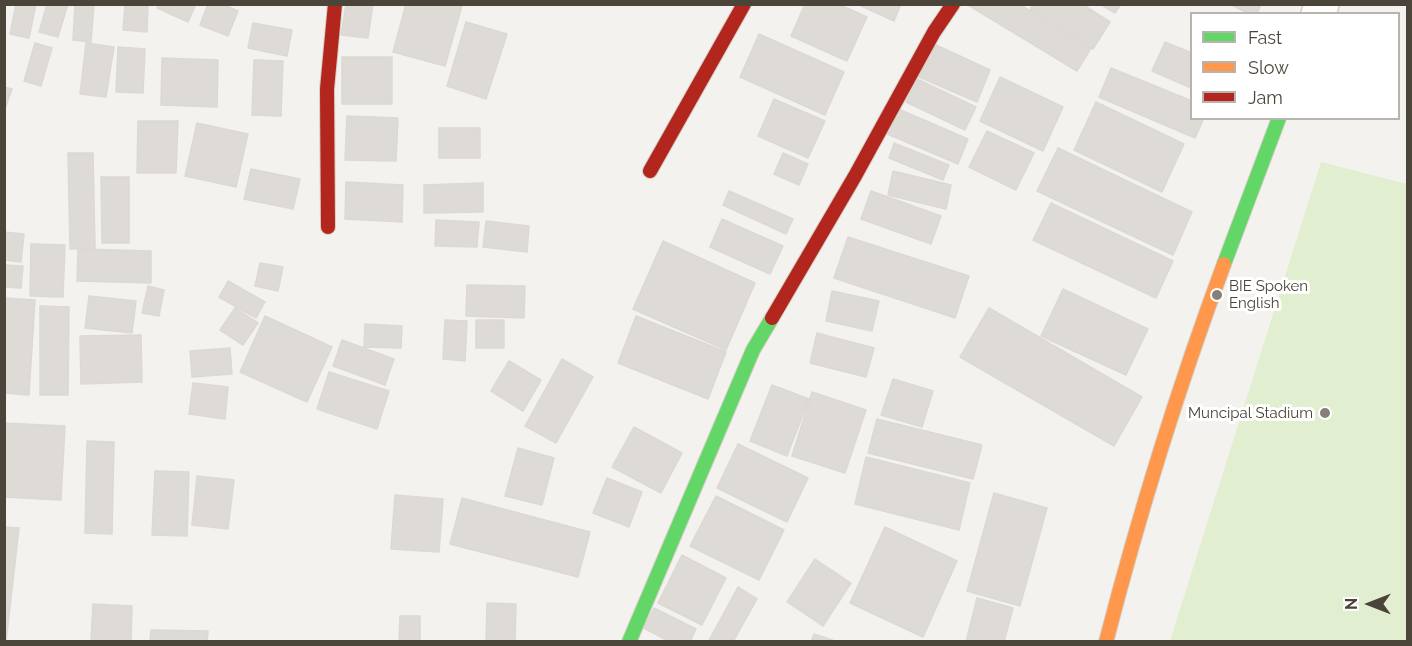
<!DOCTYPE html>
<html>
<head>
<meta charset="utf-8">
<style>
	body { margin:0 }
	#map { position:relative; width:1412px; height:646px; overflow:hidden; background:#f4f2ee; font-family:Raleway,sans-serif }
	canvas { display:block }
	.frame { position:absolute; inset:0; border:6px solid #4b4439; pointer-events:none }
	.legend { position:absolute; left:1190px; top:12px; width:210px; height:108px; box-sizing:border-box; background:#fff; border:2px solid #b7b4b0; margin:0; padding:8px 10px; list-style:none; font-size:18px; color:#4b4439 }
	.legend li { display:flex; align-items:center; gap:12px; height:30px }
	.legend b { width:30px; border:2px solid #b7b4b0 }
	.north { position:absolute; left:1340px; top:574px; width:60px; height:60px; -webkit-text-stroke:4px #fff; paint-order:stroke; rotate:270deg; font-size:16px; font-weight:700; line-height:24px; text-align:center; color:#4b4439 }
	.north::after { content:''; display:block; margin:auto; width:21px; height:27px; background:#4b4439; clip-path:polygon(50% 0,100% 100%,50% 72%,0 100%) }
</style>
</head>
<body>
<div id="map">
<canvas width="1412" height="646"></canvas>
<div class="frame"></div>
<ul class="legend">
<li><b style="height:8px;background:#63d668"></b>Fast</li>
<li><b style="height:8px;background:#ff974d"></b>Slow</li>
<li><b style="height:8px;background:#b3261e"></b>Jam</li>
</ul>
<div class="north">N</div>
</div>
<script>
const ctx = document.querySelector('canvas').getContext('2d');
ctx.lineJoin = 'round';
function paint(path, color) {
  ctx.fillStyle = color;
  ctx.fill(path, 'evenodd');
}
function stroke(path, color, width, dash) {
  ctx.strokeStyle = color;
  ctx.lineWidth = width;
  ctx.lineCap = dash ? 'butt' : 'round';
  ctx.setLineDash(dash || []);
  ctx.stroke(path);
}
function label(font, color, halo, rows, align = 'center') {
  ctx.font = font + ' Raleway,sans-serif';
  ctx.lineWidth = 6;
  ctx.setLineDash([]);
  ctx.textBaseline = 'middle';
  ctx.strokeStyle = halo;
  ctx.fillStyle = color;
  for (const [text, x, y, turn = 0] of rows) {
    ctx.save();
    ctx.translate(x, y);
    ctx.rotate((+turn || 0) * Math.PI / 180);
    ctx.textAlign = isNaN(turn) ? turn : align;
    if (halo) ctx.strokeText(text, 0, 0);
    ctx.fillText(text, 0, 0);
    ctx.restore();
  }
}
paint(new Path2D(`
	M1321,162L1407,184V641H1170Z`), '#e1eecf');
const building = new Path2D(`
	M16,4H36L29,38L10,34Z
	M47,4H68L58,37L39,32Z
	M75,4H94L91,42L73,40Z
	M125,4H148L147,32L123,30Z
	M159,4H196L188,22L157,8Z
	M208,4H222L238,11L228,36L200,25Z
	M346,4H373L368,38L341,35Z
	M406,4L462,6L445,66L393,52Z
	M805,4H838L867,17L847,61L791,36Z
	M857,4H901L894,21Z
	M1019,4L1091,48L1077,71L968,5Z
	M1033,4H1082L1110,22L1093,49L1030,10Z
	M1100,4H1121L1115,13Z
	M1230,4H1261L1257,14H1249Z
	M466,22L507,34L486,99L447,86Z
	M253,23L292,30L287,56L248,48Z
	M759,34L844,72L825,115L740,77Z
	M1165,42L1192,53L1191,88L1152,71Z
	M35,43L52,48L41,86L24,81Z
	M86,43L114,47L106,97L80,94Z
	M934,44L990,70L977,102L919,77Z
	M118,47L145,49L143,93L116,92Z
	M342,57H392V104H342Z
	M162,58L218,60L217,107L161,105Z
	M254,60L283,61L281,116L252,115Z
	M1111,68L1192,101V118H1204L1195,138L1099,97Z
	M1000,77L1063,107L1043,151L980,121Z
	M917,79L976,107L965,130L906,102Z
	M4,87L12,89L4,112Z
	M774,99L825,121L808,158L758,136Z
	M1096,102L1184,144L1162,192L1074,150Z
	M896,108L968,139L958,164L885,133Z
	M347,116L398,118L396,161L345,160Z
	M138,121H178L176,173H137Z
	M197,123L248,134L236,187L185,176Z
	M439,128H480V158H439Z
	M987,131L1034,153L1016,190L969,167Z
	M894,143L949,165L943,180L889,158Z
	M1058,148L1192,212L1173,255L1037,191Z
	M68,153H93L95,248L70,249Z
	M783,153L808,164L799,185L774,174Z
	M251,169L300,179L293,209L244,199Z
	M893,171L951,185L946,209L888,195Z
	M101,177H129V243H102Z
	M346,182L403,185L402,222L345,219Z
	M483,183V212L424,213V185Z
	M729,191L793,219L786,234L723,205Z
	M871,191L941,216L931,244L861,219Z
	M1051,203L1173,261L1156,298L1033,240Z
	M722,219L783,246L770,274L710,247Z
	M436,220L479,222L477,247L435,246Z
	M486,221L529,226L527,252L483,247Z
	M4,232L24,234L21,262L4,260Z
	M848,237L969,276L955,318L834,278Z
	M663,241L755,283L726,350L633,309Z
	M31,244L65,245L63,297L30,296Z
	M78,249L151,251V283L77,281Z
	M260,263L283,267L278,291L255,286Z
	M4,265L23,266L21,288L4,287Z
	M228,281L265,302L256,318L219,297Z
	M467,285L525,286L524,318L466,316Z
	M148,286L164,290L159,316L142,313Z
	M1063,289L1148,329L1126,375L1041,336Z
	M832,291L879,301L872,331L826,321Z
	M89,296L136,301L132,333L85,328Z
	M4,298L35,300L29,395L4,393Z
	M40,306L69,307L68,395H40Z
	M235,308L258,323L243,345L220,330Z
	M989,308L1142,397L1114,446L960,357Z
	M265,316L332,347L307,402L240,372Z
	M636,316L726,352L708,399L618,363Z
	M445,320L467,321L465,361L443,359Z
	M476,320H504V348H476Z
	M365,324L402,326L401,348L364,347Z
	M817,333L874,348L866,377L810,363Z
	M141,335L142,382L81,384L80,336Z
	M342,340L394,359L385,385L333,366Z
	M230,348L232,374L192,377L190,351Z
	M562,359L593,377L556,443L525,426Z
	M509,361L541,380L523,411L491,391Z
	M329,372L389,391L377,429L317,409Z
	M893,379L933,391L922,427L881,415Z
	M193,383L228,387L225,419L189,414Z
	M772,385L809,399L787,456L750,441Z
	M812,392L866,410L845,473L792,456Z
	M877,419L982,445L973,479L868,453Z
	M4,423L65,426L61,500L4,497Z
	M634,427L682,453L661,493L612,467Z
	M87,441L114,442L112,534L85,533Z
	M738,444L808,478L787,522L717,488Z
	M518,448L554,458L542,505L505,496Z
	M866,457L970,483L959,530L855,504Z
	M155,471L189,472L187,536L152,535Z
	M197,476L234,480L228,529L192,525Z
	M607,478L642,492L629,527L593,513Z
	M994,493L1047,508L1020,606L967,591Z
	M395,495L443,499L439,552L391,549Z
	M716,496L784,530L759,580L690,546Z
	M462,498L590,532L578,577L450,544Z
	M4,527L19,528L6,642H4Z
	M885,527L957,561L923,637L850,603Z
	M682,555L726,578L702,625L658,603Z
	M815,559L851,583L823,626L787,602Z
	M738,587L757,599L733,642H708Z
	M977,598L1013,608L1004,642H966Z
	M487,603L516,604L515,642H486Z
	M93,604L132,606L131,642H91Z
	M654,608L696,629L690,642H670L644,628Z
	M400,616H420V642H399Z
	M151,630L208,631L207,642H150Z
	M814,634L838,642H811Z`);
paint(building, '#dedbd6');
stroke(building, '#dcd9d4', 1.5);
const street = new Path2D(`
	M1318,14L1322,4`);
const fast = new Path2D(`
	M1224,264L1279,118
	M629,642L753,350L772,318`);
const slow = new Path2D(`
	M1106,642C1139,514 1178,388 1224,264`);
const jam = new Path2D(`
	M650,171L744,4
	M328,227L327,89L335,4
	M772,318L855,176L934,32L953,4`);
stroke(street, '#d2d0cb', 36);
stroke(fast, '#d3cfc5', 16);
stroke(slow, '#d3cfc5', 16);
stroke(jam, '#d3cfc5', 16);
stroke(street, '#fdfdfc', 33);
stroke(fast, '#63d668', 14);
stroke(slow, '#ff974d', 14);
stroke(jam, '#b3261e', 14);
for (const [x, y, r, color] of [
	[1217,295,6,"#868178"],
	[1325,413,6,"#868178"]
]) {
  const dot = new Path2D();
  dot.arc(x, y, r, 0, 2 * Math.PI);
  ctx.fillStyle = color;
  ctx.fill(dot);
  stroke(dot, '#fff', 2);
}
label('15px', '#4b4439', '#fff', [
	["BIE Spoken",1229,286],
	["English",1229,303],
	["Muncipal Stadium",1313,413,"right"]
], 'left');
</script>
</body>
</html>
